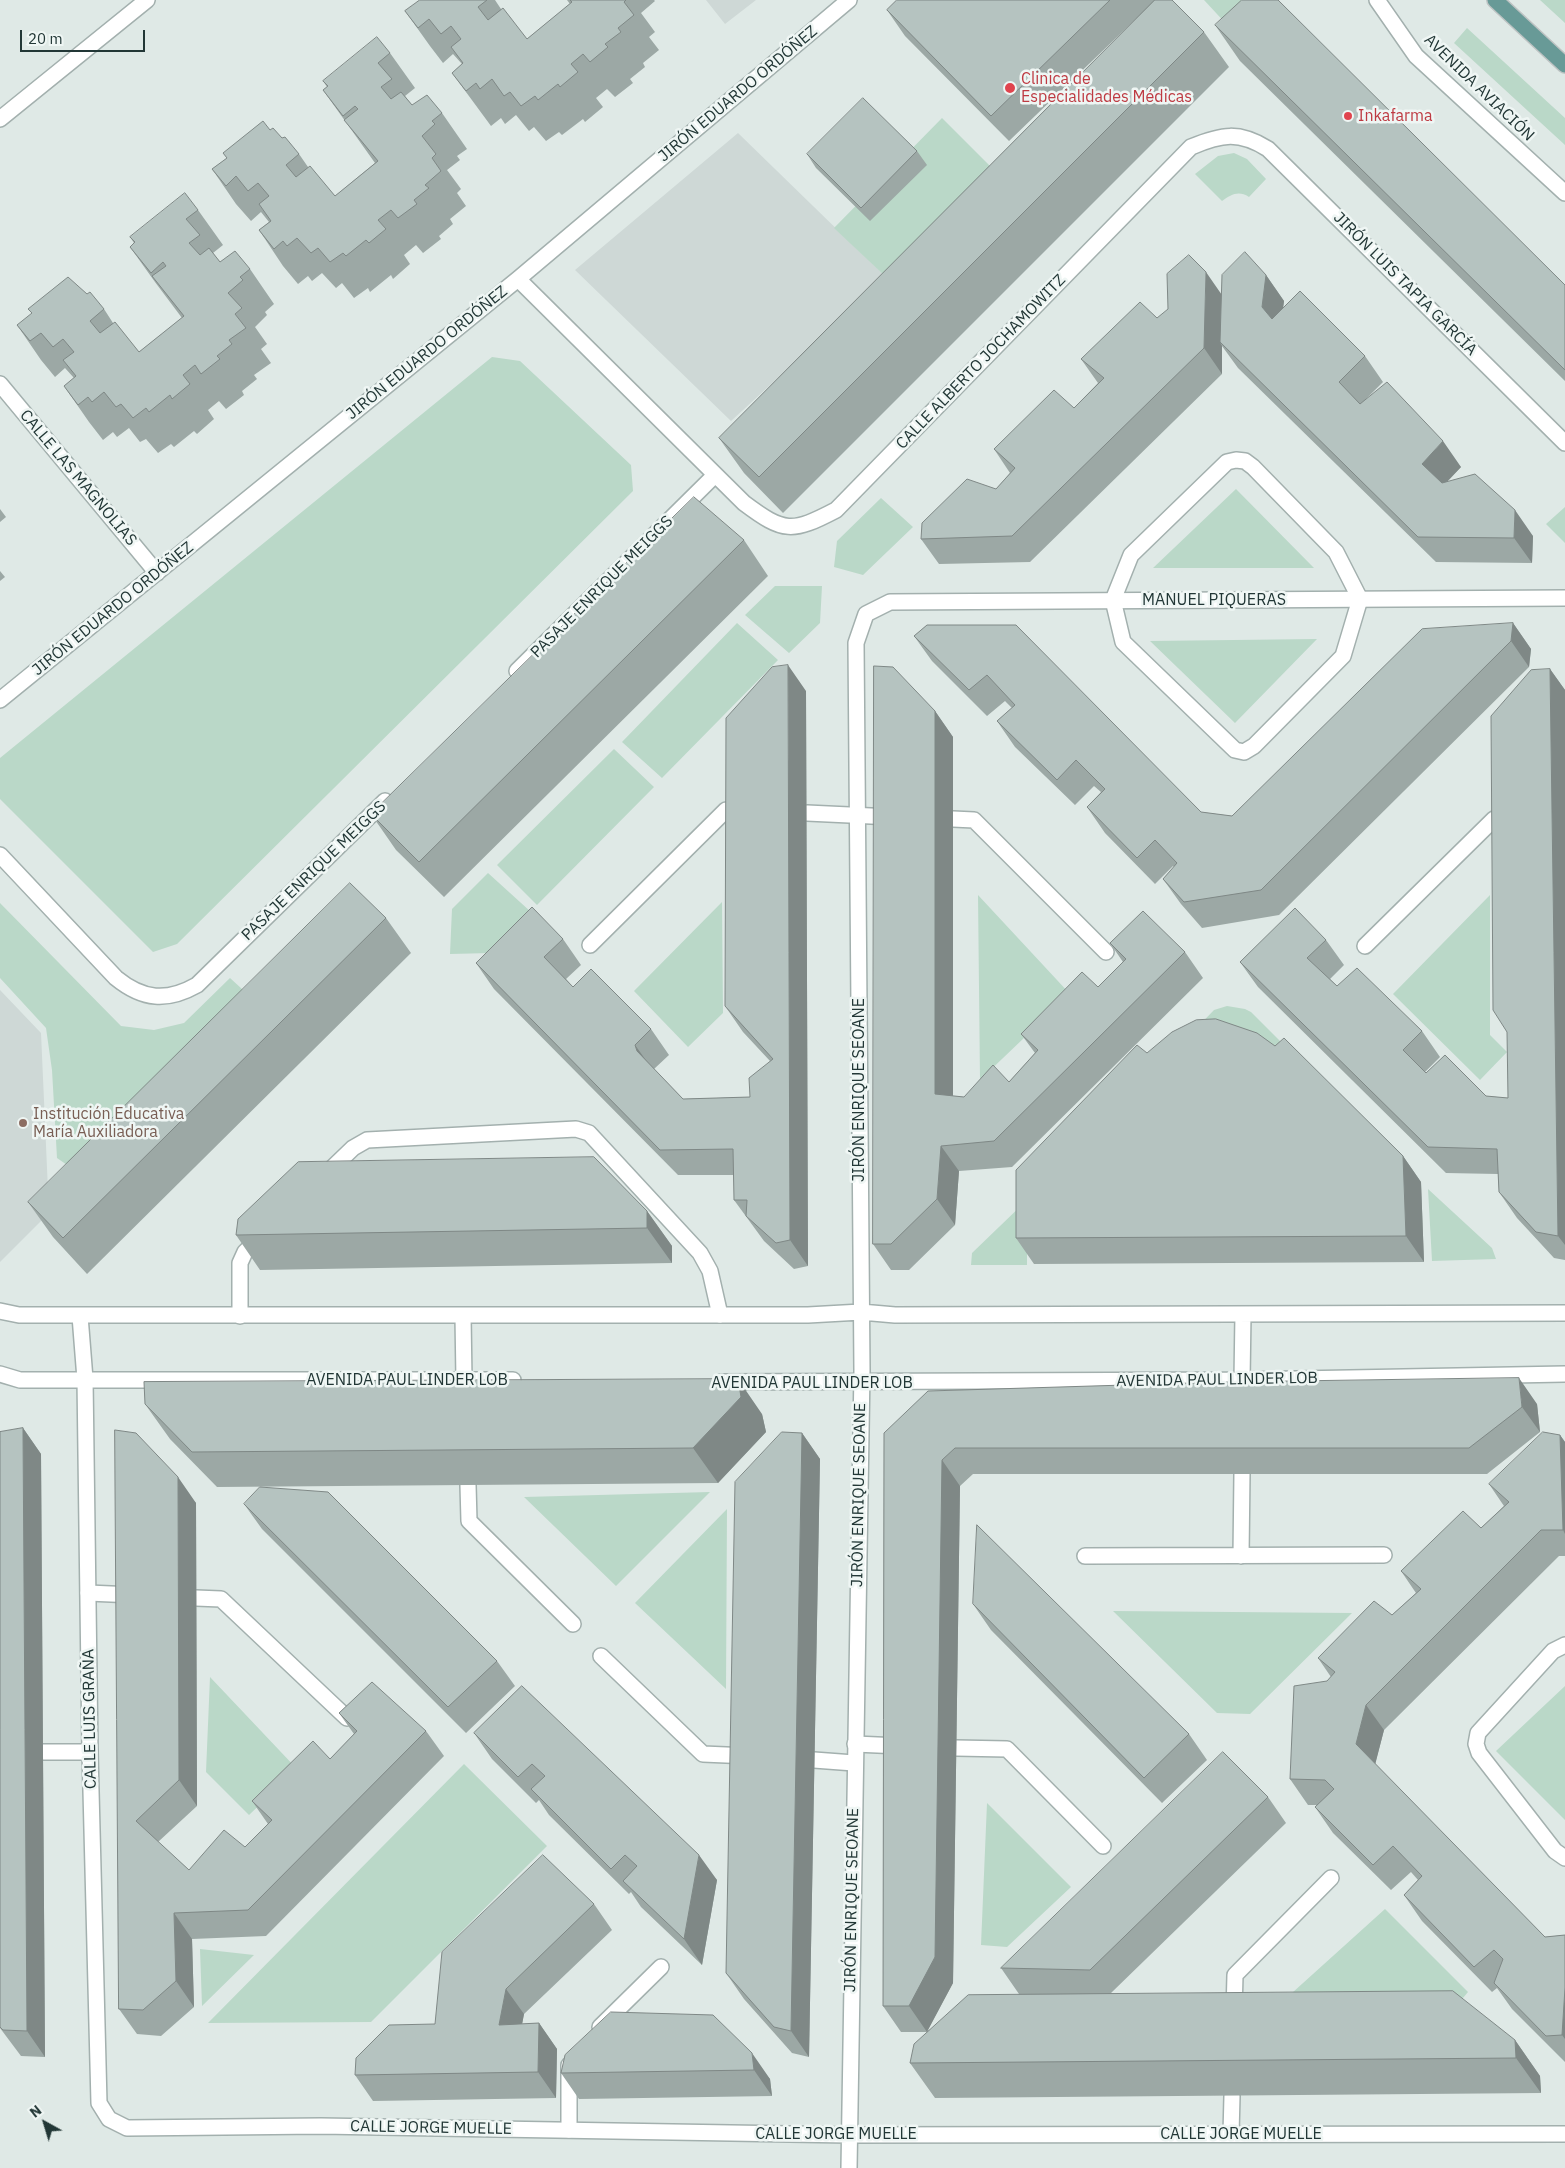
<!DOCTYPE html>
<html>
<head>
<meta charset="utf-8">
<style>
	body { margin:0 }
	#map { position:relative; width:1565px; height:2168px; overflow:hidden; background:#dfe9e6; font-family:"IBM Plex Sans",sans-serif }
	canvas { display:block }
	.north { position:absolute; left:20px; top:2098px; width:50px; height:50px; -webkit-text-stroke:4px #eff6f4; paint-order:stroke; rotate:321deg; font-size:14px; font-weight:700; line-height:20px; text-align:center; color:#223736 }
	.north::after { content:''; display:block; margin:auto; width:18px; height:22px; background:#223736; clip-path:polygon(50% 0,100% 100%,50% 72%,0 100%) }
	.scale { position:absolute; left:20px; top:30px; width:125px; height:22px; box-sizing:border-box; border:2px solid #223736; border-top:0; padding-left:6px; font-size:15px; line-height:18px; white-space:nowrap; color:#223736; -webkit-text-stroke:4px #eff6f4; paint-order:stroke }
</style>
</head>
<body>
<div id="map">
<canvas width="1565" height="2168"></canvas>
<div class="north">N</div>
<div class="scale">20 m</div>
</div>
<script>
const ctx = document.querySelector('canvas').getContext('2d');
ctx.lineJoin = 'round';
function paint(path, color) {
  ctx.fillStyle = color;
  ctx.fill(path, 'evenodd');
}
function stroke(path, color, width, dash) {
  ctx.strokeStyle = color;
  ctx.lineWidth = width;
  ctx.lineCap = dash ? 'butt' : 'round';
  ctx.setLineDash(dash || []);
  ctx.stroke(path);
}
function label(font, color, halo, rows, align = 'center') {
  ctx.font = font + ' "IBM Plex Sans",sans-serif';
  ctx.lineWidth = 5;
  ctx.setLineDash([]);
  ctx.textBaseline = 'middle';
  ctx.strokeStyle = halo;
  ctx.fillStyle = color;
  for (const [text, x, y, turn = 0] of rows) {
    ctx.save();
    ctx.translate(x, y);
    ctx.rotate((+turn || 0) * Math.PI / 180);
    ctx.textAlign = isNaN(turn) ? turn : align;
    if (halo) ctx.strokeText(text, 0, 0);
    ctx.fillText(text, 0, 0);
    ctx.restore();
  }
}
paint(new Path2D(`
	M706,0H756L725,24Z
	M738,133L887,278L731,421L575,270Z
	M0,990L41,1033L49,1213L0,1262Z`), '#ced8d6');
paint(new Path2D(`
	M1204,0H1277L1242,41Z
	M1540,0H1565V23Z
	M1467,28L1565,118V145L1454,43Z
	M942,118L994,170L887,278L834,228Z
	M1234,153L1247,159L1266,179L1249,197C1238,190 1231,195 1222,201L1195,174L1218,156Z
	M492,357L520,361L631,465L633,491L177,944L153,952L0,799V758Z
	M1236,489L1314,568H1153Z
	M881,498L913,527L863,575L834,567L837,541Z
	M1565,507V543L1546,524Z
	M775,586H822L820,623L789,653L745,615Z
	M737,623L778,660L662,778L622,742Z
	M1317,639L1235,723L1150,641Z
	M614,749L654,787L537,905L497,865Z
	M488,873L531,912L491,953L450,954L452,909Z
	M978,895L1070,994L980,1080Z
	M1490,895V1035L1507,1052L1480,1080L1393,994Z
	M722,902L723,1013L688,1047L634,991Z
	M0,903L121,1026L154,1030L184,1023L230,978L254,1000L80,1174L57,1158L52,1070L46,1028L0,978Z
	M1227,1006L1245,1009L1251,1012L1301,1062L1158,1068L1214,1010Z
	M1428,1189L1492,1248L1496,1259L1432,1261Z
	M1027,1200V1265H971L972,1253Z
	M710,1492L616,1586L524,1497Z
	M727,1509L726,1689L635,1603Z
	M1113,1611L1352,1613L1250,1714L1217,1713Z
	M210,1677L297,1769L249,1815L206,1772Z
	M1565,1686V1820L1496,1751Z
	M464,1764L547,1846L371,2022L208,2023Z
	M987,1803L1071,1887L1007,1947L981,1945Z
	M1385,1909L1468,1992L1458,2004L1282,2002Z
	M200,1949L254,1955L202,2006Z`), '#bad8c8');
const lane = new Path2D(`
	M1236,460L1245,461L1253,467L1336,552L1360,599L1343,656L1254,746L1244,752L1235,750L1123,642L1113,600L1131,555L1227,462Z
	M807,813L892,817
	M953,819L974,820L1106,952
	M590,945L726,810H744
	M1365,946L1494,819L1509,818
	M326,1174L353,1148L367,1140L576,1129L589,1133L700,1253L710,1271L720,1315
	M240,1316V1263L245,1252L261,1236
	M468,1485L469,1521L573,1624
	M1085,1556L1384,1555
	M1241,1556L1242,1473
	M88,1593L134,1595
	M196,1598L221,1599L347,1718
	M1565,1645L1553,1651L1478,1733L1476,1744L1479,1753L1555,1851L1565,1858
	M601,1656L703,1754L749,1756
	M855,1744L900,1746
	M956,1748L1007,1749L1103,1846
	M43,1752H90
	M814,1760L854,1763
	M1234,2012L1235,1975L1331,1878
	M600,2027L661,1967
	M569,2130V2065
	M1231,2134L1232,2096`);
const street = new Path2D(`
	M1377,0L1416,56L1565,193
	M0,119L147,0
	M518,279L744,503C784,533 792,533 836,510L1191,147C1222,134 1239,131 1268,149L1565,443
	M0,384L157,573
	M517,671L715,475
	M0,700L518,279L849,0
	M0,855L116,978C143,1000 167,1002 197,985L385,801
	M0,1311L19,1315H808L861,1312L895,1315L1565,1313
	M80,1316L85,1379L90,1752L99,2103L109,2119L127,2128L321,2126L848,2135L1565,2134
	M463,1316L464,1380
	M0,1374L20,1380H513
	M1242,1380L1243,1314
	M721,1382L1242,1380L1565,1374
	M849,2168L862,1370L856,643L866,614L890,602L1565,598`);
const primary = new Path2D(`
	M1495,0L1565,65`);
stroke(lane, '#a3b0ae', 18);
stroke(street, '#a3b0ae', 18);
stroke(primary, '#bdc3c3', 18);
stroke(lane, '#fff', 15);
stroke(street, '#fff', 15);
stroke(primary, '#689a97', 15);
paint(new Path2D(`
	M420,0H495L501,9L527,39L570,4L567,0H654L655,1L641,13L655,32L649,37L659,50L643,63L645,67L630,79L633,83L615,97L607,89L596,98L603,107L585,122L583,119L562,135L559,132L546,141L534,127L529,131L516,115L505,124L501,118L491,126L452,73L462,64L453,54L443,63L430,46L405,11Z
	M897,0H1172L1204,32L1229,67L783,513L744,473L719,438L1144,11L1009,141L905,36L887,10Z
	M1215,25L1565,285V381L1240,61Z
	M390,53L415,88L405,96L412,105L442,113L467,149L457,156L460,160L447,170L461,189L457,193L466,206L450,219L453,224L439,236L441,239L423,253L416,245L404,255L410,264L393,279L391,275L370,292L368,288L354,298L342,283L336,288L322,273L312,281L308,276L298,284L283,266L259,230L269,222L261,212L251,221L236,204L212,169L227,158L223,153L270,130L282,138L299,154L308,167L335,196L375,163L323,90L327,87L323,81Z
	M917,151L927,165L870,221L816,168L807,154Z
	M198,210L223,245L213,253L220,262L250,269L274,304L265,312L267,315L255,327L267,344L261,349L271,363L254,375L257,379L242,391L244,395L226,409L219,401L208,410L214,419L197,434L194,431L174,447L171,444L158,453L146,439L140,442L129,428L117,437L113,432L103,440L89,422L64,386L74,378L65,368L55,377L41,360L17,325L104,309L113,323L139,352L182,318L155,282L130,247L134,243L130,237Z
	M1266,275L1284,301L1283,308L1365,356L1383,382L1366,399L1461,467L1447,482L1533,536L1532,563L1436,562L1238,368L1222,346V374L1030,562L939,564L921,539L996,489L1010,473L994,449L1074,408L1098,383L1081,359L1157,318L1221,294Z
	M0,509L6,517L0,522Z
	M744,540L768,576L444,897L396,850L371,814Z
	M0,571L5,577L0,581Z
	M1513,623L1531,649L1529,667L1279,915L1202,928L1181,904L1163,879L1174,867L1173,866L1155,884L1105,833L1087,807L1101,792L1094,786L1075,805L1015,747L997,721L1012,708L1005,701L987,716L932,661L914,636L927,625L1201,812L1232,816Z
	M1550,669L1565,690V1260L1554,1258L1517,1218L1499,1192L1498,1174L1446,1173L1258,987L1240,962L1326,940L1344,965L1330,979L1337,986L1422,1031L1440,1057L1425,1072L1426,1073L1486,1096L1508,1098Z
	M806,691L808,1266L794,1269L764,1241L734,1200V1175H678L494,989L476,963L563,939L581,965L566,979L573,987L651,1029L669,1055L654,1069L683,1099L750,1097L770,1061L743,1032L725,1006Z
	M935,711L953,737V1096L964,1097L1009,1082L1035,1053L1021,1034L1098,987L1123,962L1110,943L1185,952L1203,978L1012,1167L959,1171L955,1225L909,1270H891L873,1244Z
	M386,918L411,953L87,1274L53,1237L28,1202Z
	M1147,1053L1403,1156L1421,1182L1424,1262L1034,1264L1016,1238Z
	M647,1211L672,1246V1263L260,1270L236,1235Z
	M145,1404L762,1414L766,1432L718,1483L217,1487L170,1439Z
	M1537,1404L1540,1432L1487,1474H973L960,1486L953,1983L927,2031L1019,1994L1001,1968L1268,1797L1286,1823L1111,1993L1515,2040L1540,2076L1541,2093L935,2098L910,2063L927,2032H901L883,2006L884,1433Z
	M23,1428L41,1454L45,2057L21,2056L0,2028V1432Z
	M115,1430L196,1503L197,1806L158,1842L189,1870L245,1847L268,1824L252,1801L330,1759L354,1734L339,1713L426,1731L444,1756L266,1936L192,1939L194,2007L161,2036L137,2034L119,2009Z
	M802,1433L820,1459L809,2057L792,2053L744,1999L726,1973Z
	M1560,1435L1565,1442V1556H1559L1384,1730L1375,1764L1545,1937L1565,1935V2062L1512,2009L1497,1988L1492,1992L1422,1921L1404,1895L1418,1880L1411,1872L1391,1890L1333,1833L1315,1807L1317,1805H1308L1290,1779L1327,1681L1331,1677L1318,1658L1392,1615L1416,1593L1401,1571L1481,1528L1504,1506L1489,1484Z
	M244,1504L497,1661L515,1686L466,1733L262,1529Z
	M973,1604L1189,1734L1207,1760L1162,1803L991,1630Z
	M522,1686L717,1880L702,1965L641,1907L631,1892L629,1894L549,1815L539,1800L536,1803L492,1759L474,1733Z
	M594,1904L612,1930L524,2014L522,2024L539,2023L557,2049L556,2098L373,2101L355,2075L435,2024Z
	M713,2015L770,2079L772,2096L579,2099L561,2073Z`), '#9ca8a5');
paint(new Path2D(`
	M1206,272L1224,298L1220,342L1222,346V374L1204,348Z
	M1266,275L1284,301L1280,332L1262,307Z
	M1443,441L1461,467L1440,489L1422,464Z
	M1515,510L1533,536L1532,563L1514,538Z
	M1513,623L1531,649L1529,667L1511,641Z
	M788,665L806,691L808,1266L790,1240Z
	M1550,669L1565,690V1245L1558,1236Z
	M935,711L953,737V1120L935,1094Z
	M635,1045L653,1070L637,1051Z
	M941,1146L959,1171L955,1225L937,1199Z
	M1403,1156L1421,1182L1424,1262L1406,1236Z
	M647,1211L672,1246V1263L647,1228Z
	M1519,1378L1537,1404L1540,1432L1522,1407Z
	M738,1379L762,1414L766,1432L718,1483L693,1448Z
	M23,1428L41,1454L45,2057L27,2031Z
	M802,1433L820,1459L809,2057L791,2031Z
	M1560,1435L1565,1442V1534L1563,1530Z
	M942,1460L960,1486L953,1983L927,2032L909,2006Z
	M178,1477L196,1503L197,1806L179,1780Z
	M1366,1705L1384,1730L1374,1769L1356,1744Z
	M699,1855L717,1880L702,1965L684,1939Z
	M174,1913L192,1939L194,2007L176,1981Z
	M1565,1988V2039L1562,2035Z
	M506,1989L524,2014L517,2051L499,2025Z
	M539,2023L557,2049L556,2098L538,2072Z
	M1515,2040L1540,2076L1541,2093L1516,2058Z
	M752,2053L770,2079L772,2096L754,2070Z`), '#7f8886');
const building = new Path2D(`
	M420,0H487L478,7L488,20L503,8L527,39L572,2L570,0H626L624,2L634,15L618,28L621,32L605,44L608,47L590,62L583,54L571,64L578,72L560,87L558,84L538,100L535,96L521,106L510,92L504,96L492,79L480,89L476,83L466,91L452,73L463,63L451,47L461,39L451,26L441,34L429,19L418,28L405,11Z
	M897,0H1110L991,116L887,10Z
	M1155,0H1172L1204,32L759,477L719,438Z
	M1242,0H1278L1565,285V370L1215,25Z
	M377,37L390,53L378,63L392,79L381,87L391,99L401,92L412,105L427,95L442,113L432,121L435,124L422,136L436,154L432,158L441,171L425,185L429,188L414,200L417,204L398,218L391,210L378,220L386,229L369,243L366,240L346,256L343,253L330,262L318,248L311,253L297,238L287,246L283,241L274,249L259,230L271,221L259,204L269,196L258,183L248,191L236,176L226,186L212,169L227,158L223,153L263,121L270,130L273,128L282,138L285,137L299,154L286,165L296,177L310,166L335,196L378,161L344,120L358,109L355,106L343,116L323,90L328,86L323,81Z
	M863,98L917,151L861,208L807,154Z
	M185,193L198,210L186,219L200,235L189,243L200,255L209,248L220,262L235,251L250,269L240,277L243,280L228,293L242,308L235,314L246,328L229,340L232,344L217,356L220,359L201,374L195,365L183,375L190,384L172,399L170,395L149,412L146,408L133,418L121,404L116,407L104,392L92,402L88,397L78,405L64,386L76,376L63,360L74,352L63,339L53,347L41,333L30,341L17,325L32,313L28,309L68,277L87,294L90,292L104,309L90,321L100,333L115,322L139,352L184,316L152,276L166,266L163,262L151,273L130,247L135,242L130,237Z
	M1245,252L1266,275L1262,307L1272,319L1300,291L1365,356L1339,382L1360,404L1387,382L1443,441L1422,464L1442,483L1475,474L1515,510L1514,538L1418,537L1220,342L1222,275Z
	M1189,255L1206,272L1204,348L1012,536L921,539L922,523L967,479L996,489L1015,468L994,449L1054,390L1074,408L1104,378L1081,359L1140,302L1157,318L1168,309L1167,274Z
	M694,497L744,540L419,862L371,814Z
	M1513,623L1511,641L1261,890L1184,902L1163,879L1177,863L1155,840L1137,858L1087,807L1105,789L1076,760L1057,780L997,721L1015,705L987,675L969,690L914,636L927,625H1016L1201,812L1232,816L1422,629Z
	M788,665L790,1240L776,1243L746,1216L747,1200H734L733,1149L660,1150L476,963L532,907L563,939L544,957L573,987L591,969L651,1029L635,1045L637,1051L683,1099L750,1097L749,1078L773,1059L725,1006L726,718L772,667Z
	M874,666L893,667L935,711V1094L964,1097L993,1065L1009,1082L1038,1050L1021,1034L1082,972L1098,987L1126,959L1110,943L1143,911L1185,952L994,1141L941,1146L937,1199L891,1244H873Z
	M1550,669L1558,1236L1536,1232L1499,1192L1497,1149L1428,1147L1240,962L1295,908L1326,940L1307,958L1337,986L1357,968L1422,1031L1403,1050L1426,1073L1445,1055L1486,1096L1508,1098L1507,1032L1493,1010L1491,716L1531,670Z
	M350,883L386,918L63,1238L28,1202Z
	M1216,1019L1257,1033L1275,1046L1284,1038L1403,1156L1406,1236L1016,1238V1170L1137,1045L1147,1053L1172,1032L1196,1020Z
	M594,1157L647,1211V1228L236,1235L238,1219L298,1162Z
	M1519,1378L1522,1407L1469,1448H955L942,1460L935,1957L909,2006H883L884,1433L928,1391L1224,1382Z
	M738,1379L741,1397L693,1448L192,1452L145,1404L144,1382Z
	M23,1428L27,2031L3,2030L0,2027V1432Z
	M115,1430L136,1433L178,1477L179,1780L136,1821L189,1870L224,1830L245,1847L272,1820L252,1801L313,1741L330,1759L357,1731L339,1713L372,1682L426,1731L248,1910L174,1913L176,1981L143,2010L119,2009Z
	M782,1432L802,1433L791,2031L774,2027L726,1973L735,1482Z
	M1543,1432L1560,1435L1563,1530H1541L1366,1705L1356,1744L1545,1937L1565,1935V1988L1562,2035L1546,2036L1494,1983L1503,1959L1494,1950L1474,1967L1404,1895L1422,1876L1393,1846L1373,1865L1315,1807L1334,1789L1325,1780L1290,1779L1294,1686L1327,1681L1335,1672L1318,1658L1374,1601L1392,1615L1421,1589L1401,1571L1463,1511L1481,1528L1509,1502L1489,1484Z
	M260,1487L328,1492L497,1661L448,1707L244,1504Z
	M977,1525L1189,1734L1144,1778L973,1604Z
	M522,1686L699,1855L684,1939L623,1881L637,1866L625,1855L611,1869L531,1789L545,1776L532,1764L518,1777L474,1733Z
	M1223,1752L1268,1797L1090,1970L1001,1968Z
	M543,1855L594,1904L506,1989L499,2025L539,2023L538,2072L355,2075L356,2058L389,2025L435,2024L442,1952Z
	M1453,1991L1515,2040L1516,2058L910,2063L914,2044L968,1995Z
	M611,2012L713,2015L752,2053L754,2070L561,2073L565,2055Z`);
paint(building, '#b5c3c0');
stroke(building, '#7f8886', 1);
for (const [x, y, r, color] of [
	[1010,88,6,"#e0444e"],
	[1348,116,5,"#e0444e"],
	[23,1123,5,"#8d6e63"]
]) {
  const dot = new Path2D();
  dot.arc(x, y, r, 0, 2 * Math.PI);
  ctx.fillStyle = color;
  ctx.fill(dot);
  stroke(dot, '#eff6f4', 2);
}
label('16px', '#be3a42', '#eff6f4', [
	["Clinica de",1021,79],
	["Especialidades Médicas",1021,97],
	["Inkafarma",1358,116]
], 'left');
label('16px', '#223736', '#eff6f4', [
	["AVENIDA AVIACIÓN",1479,88,44],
	["JIRÓN EDUARDO ORDÓÑEZ",738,94,-40],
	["JIRÓN LUIS TAPIA GARCÍA",1405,284,45],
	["JIRÓN EDUARDO ORDÓÑEZ",427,353,-39],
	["CALLE ALBERTO JOCHAMOWITZ",981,362,-46],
	["CALLE LAS MAGNOLIAS",78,478,50],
	["PASAJE ENRIQUE MEIGGS",602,587,-45],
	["MANUEL PIQUERAS",1214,600],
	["JIRÓN EDUARDO ORDÓÑEZ",113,609,-39],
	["PASAJE ENRIQUE MEIGGS",314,871,-44],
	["JIRÓN ENRIQUE SEOANE",859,1090,-90],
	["AVENIDA PAUL LINDER LOB",407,1380],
	["AVENIDA PAUL LINDER LOB",1217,1380,-1],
	["AVENIDA PAUL LINDER LOB",812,1383],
	["JIRÓN ENRIQUE SEOANE",859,1495,-89],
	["CALLE LUIS GRAÑA",90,1719,-91],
	["JIRÓN ENRIQUE SEOANE",852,1900,-89],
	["CALLE JORGE MUELLE",431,2128,1],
	["CALLE JORGE MUELLE",836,2134],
	["CALLE JORGE MUELLE",1241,2134]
]);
label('16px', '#785e54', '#eff6f4', [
	["Institución Educativa",33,1114],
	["María Auxiliadora",33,1132]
], 'left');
</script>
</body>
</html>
